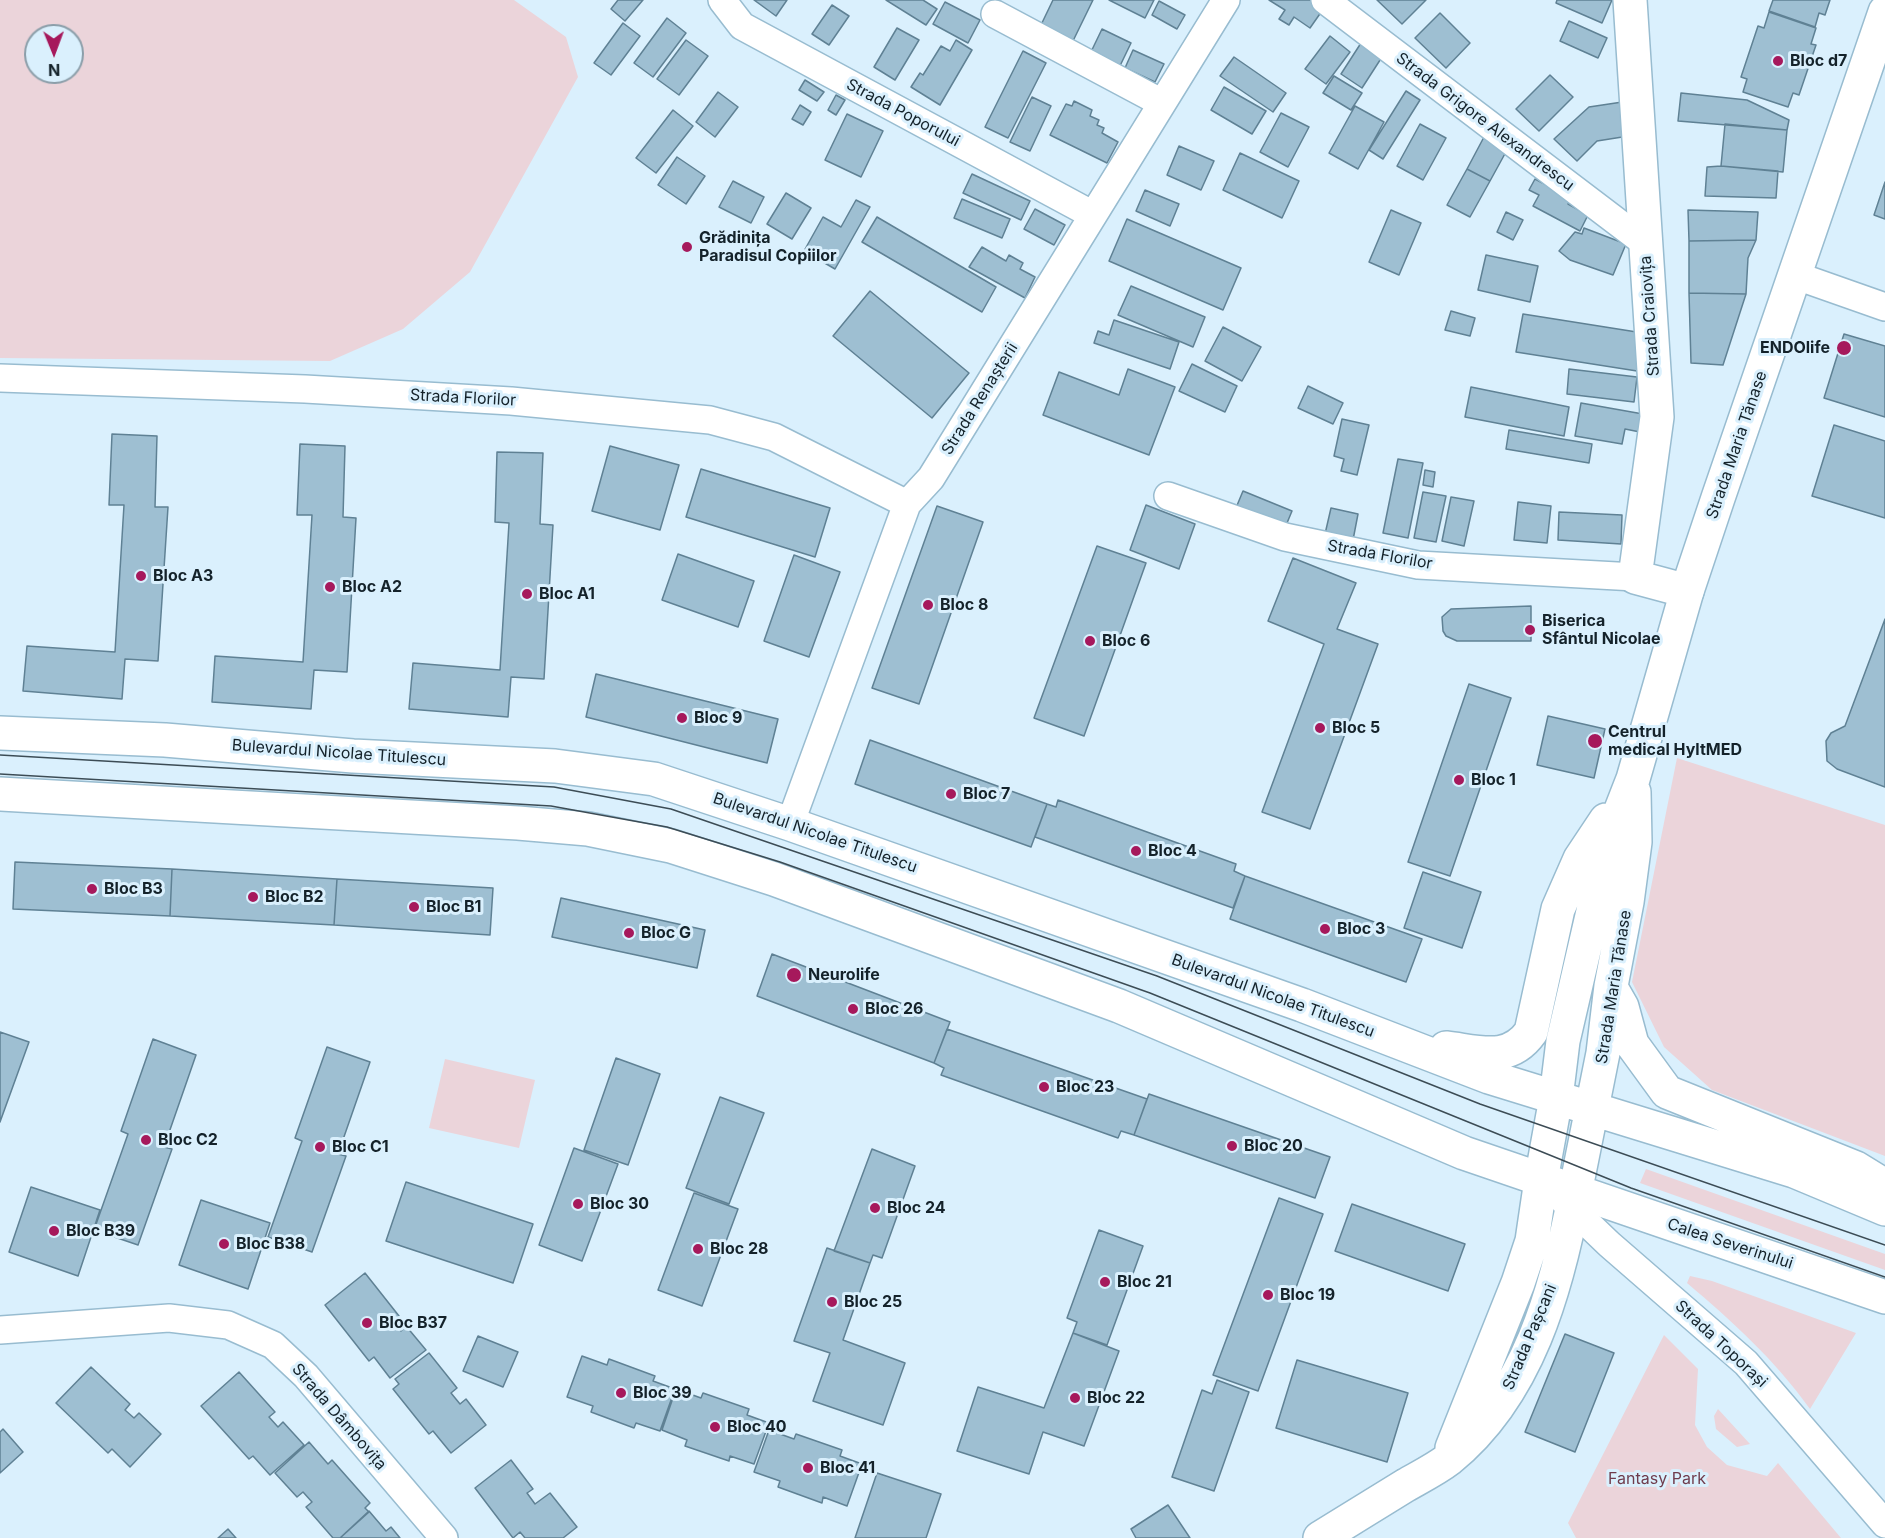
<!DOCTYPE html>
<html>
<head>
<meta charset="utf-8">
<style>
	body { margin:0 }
	#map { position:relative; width:1885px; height:1538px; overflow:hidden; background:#daf0fd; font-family:Inter,sans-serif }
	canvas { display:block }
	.north { position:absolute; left:24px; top:24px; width:60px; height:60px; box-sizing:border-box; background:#daf0fd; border:2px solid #8b9ea9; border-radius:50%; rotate:179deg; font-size:16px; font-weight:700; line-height:24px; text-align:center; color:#14222a }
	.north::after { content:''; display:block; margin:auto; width:21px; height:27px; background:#a6195c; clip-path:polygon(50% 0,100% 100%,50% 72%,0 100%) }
</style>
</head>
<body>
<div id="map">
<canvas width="1885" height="1538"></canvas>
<div class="north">N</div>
</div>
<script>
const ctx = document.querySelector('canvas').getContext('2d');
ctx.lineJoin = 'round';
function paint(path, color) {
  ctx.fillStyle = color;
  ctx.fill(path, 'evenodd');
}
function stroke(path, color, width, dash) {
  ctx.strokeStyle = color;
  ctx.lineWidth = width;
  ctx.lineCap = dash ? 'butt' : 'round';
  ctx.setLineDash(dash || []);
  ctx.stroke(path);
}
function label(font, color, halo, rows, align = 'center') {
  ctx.font = font + ' Inter,sans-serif';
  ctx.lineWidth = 6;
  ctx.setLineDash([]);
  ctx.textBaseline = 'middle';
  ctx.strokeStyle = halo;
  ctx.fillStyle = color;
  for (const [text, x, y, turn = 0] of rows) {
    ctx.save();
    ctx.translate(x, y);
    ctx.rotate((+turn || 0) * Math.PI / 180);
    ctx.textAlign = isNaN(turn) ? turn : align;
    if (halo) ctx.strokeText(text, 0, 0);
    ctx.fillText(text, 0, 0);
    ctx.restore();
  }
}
paint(new Path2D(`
	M0,0H514L566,37L578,77L470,272L403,329L330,361L0,358ZM36,36H72V72H36Z
	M1677,758L1885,825V1156L1712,1090L1664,1047L1632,982Z
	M445,1059L535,1080L519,1148L429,1128Z
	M1646,1169L1885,1254V1270L1640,1183Z
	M1690,1276L1712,1281L1856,1333L1810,1409C1775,1360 1732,1321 1687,1283Z
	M1664,1335L1698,1369L1695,1425L1707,1447L1727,1465L1767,1476L1778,1463L1841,1538H1576L1568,1523Z
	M1718,1409L1750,1444L1737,1447L1716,1429L1714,1416Z`), '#ebd4da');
const building = new Path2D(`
	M618,0H643L625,21L611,9Z
	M754,0H787L776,16Z
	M886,0H923L937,9L926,25Z
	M1053,0H1093L1072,43L1040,27Z
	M1109,0H1154L1145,18Z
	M1269,0H1311L1324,8L1310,28L1294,17L1289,25L1279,19L1285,10Z
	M1377,0H1426L1402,24Z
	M1557,0H1612L1602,23L1556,3Z
	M1773,0H1830L1825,15L1819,13L1815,27L1769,11Z
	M1159,1L1185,15L1177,29L1152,15Z
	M945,2L980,20L968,43L933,24Z
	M832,5L849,16L829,45L812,34Z
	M1769,12L1816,28L1811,44L1816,45L1799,95L1793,93L1788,107L1743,92L1747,79L1741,77L1758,26L1764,28Z
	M1440,13L1470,43L1446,68L1415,38Z
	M667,18L686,33L653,77L634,63Z
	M1569,21L1607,38L1598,58L1560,41Z
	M623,23L640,36L611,75L594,63Z
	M897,28L919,40L895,80L874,67Z
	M1102,29L1131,43L1118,70L1089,56Z
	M1330,36L1350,52L1326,84L1305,69Z
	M686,40L708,56L679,95L657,79Z
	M956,40L972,50L940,105L911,87L920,73L923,75L941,46L950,51Z
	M1361,43L1382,57L1362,88L1341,74Z
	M1133,50L1164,64L1155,82L1125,68Z
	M1023,51L1046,63L1008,138L985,127Z
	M1234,57L1286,93L1273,112L1220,76Z
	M1550,75L1573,97L1539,131L1516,109Z
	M1334,76L1362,93L1351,110L1323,93Z
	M805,80L824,92L817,101L799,90Z
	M1224,87L1266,111L1252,134L1211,110Z
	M1406,91L1420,100L1383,159L1369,150Z
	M718,92L738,107L715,137L696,122Z
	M1681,93L1747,100L1789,120L1787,130L1678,121Z
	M836,95L845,100L836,115L828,110Z
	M1032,97L1051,106L1030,151L1010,142Z
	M1074,101L1092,110L1090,116L1099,120L1097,125L1104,128L1102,133L1118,142L1107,163L1050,135L1066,104L1072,106Z
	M1629,101L1635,135L1597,141L1577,161L1554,139L1589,107Z
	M800,105L811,112L803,125L792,119Z
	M1355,106L1384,122L1358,169L1329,153Z
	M673,110L693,126L656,173L636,158Z
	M1281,113L1309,127L1288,167L1260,152Z
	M847,114L883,131L861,177L825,160Z
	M1420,124L1446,138L1423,180L1397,166Z
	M1725,124L1787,130L1783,172L1721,166Z
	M1484,137L1507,150L1490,181L1467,169Z
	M1179,146L1214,161L1201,190L1167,175Z
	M1240,153L1299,181L1282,218L1223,190Z
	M677,157L705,176L686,204L658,185Z
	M1721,166L1778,171L1776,198L1705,196L1707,167Z
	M1467,169L1490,181L1470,217L1447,205Z
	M972,174L1030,201L1021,220L963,193Z
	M1535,179L1571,198L1568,204L1588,215L1580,231L1533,206L1539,195L1529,190Z
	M733,181L764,197L751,223L719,207Z
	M1885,182V219L1874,215Z
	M1145,190L1179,204L1170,226L1136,211Z
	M786,193L811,208L792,239L767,224Z
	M962,199L1010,219L1002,238L954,218Z
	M856,200L870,207L835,269L804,251L823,217L841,227Z
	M1035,209L1065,225L1054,245L1024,229Z
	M1391,210L1421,223L1399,275L1369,262Z
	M1688,210L1758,212L1756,240L1689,241Z
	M1506,212L1523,220L1513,240L1497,232Z
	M877,217L996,287L982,312L862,242Z
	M1127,219L1241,268L1223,310L1109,261Z
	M1584,228L1626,244L1613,275L1570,260L1559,251L1575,232L1582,234Z
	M1756,240L1748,258L1746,294L1689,293V241Z
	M982,247L1006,261L1009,255L1023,263L1020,269L1035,277L1025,298L969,267Z
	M1486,255L1538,266L1530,302L1478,290Z
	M1131,286L1205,317L1193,347L1118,315Z
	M870,291L969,373L932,418L833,336Z
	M1689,293L1746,294L1723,365L1691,363Z
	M1451,311L1475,318L1470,336L1445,330Z
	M1523,314L1643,333L1637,371L1516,352Z
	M1114,320L1179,342L1170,369L1094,343L1098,331L1109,335Z
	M1223,327L1261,347L1242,381L1205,361Z
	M1844,334L1885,346V417L1824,398Z
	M1192,364L1237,386L1225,412L1179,391Z
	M1128,369L1175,387L1149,455L1043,415L1059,372L1119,395Z
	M1569,369L1637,377L1634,402L1567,394Z
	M1308,386L1343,403L1333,424L1298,408Z
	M1471,387L1569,407L1564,436L1465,417Z
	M1581,403L1643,414L1640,432L1625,429L1622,444L1575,436Z
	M1342,419L1369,425L1357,475L1341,471L1344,459L1334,456Z
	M1834,425L1885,441V518L1812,496Z
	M1509,430L1592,444L1589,463L1506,449Z
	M112,434L157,436L155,507H168L158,661L125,659L122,699L23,691L27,646L115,652L124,505H109Z
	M300,444L345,446L343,517L356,518L347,672L314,670L311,709L212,702L215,656L303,662L312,515H297Z
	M610,446L679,465L660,530L592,511Z
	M497,452L543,453L540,524L553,525L544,679L511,677L508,717L409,709L413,663L500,670L509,523L495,522Z
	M1398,459L1423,463L1408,538L1383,533Z
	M701,469L830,508L815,557L686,517Z
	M1425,470L1435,472L1433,487L1423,485Z
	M1243,491L1292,511L1282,535L1233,515Z
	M1423,492L1446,496L1436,542L1414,538Z
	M1451,497L1474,501L1464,546L1442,541Z
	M1518,502L1551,506L1547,543L1514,540Z
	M1146,505L1195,524L1179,569L1130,550Z
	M937,506L983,522L919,704L872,688Z
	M1331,508L1358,514L1353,540L1325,534Z
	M1559,512L1622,515L1621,544L1558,540Z
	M1097,546L1146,563L1084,736L1034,718Z
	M678,554L754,581L738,627L662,600Z
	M794,555L840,572L809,657L764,641Z
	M1293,558L1356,583L1337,629L1378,644L1310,829L1262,812L1324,644L1268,621Z
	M1531,606V641H1457L1446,636L1443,631L1442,617L1451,609Z
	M1885,619V787L1837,769L1827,761L1826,741L1831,733L1845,726Z
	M596,674L778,719L767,763L586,717Z
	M1469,684L1511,698L1450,876L1408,862Z
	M1548,716L1605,729L1594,778L1537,765Z
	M870,740L1047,804L1031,847L855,784Z
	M1058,800L1236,864L1234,871L1245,876L1233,908L1035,837L1047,804L1056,807Z
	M15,862L172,869L170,916L13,909Z
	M172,869L337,879L334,925L170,916Z
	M1423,872L1481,892L1462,948L1404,928Z
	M1245,876L1422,939L1406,982L1230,919Z
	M337,879L493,888L490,935L334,925Z
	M561,898L705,930L697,968L552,937Z
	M772,954L950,1022L934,1063L757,996Z
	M947,1029L1147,1099L1134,1135L1121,1131L1118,1138L941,1075L944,1068L934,1063Z
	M0,1032L29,1042L0,1122Z
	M153,1039L196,1055L164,1147L172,1149L138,1245L94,1230L128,1134L121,1131Z
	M327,1047L370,1062L338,1154L346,1156L312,1252L268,1237L302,1141L295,1138Z
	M616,1058L660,1074L628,1165L584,1150Z
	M1149,1094L1330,1157L1315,1198L1134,1135Z
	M720,1097L764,1113L729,1204L686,1188Z
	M574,1148L618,1164L582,1261L539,1245Z
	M872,1149L915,1166L882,1258L873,1255L870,1263L834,1251Z
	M406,1182L533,1224L513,1283L386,1241Z
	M31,1187L100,1210L78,1276L9,1252Z
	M694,1193L738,1209L702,1306L658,1290Z
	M1279,1198L1323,1214L1258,1391L1213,1375Z
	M201,1200L270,1223L248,1289L179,1265Z
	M1352,1204L1465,1244L1448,1291L1335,1251Z
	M1099,1230L1143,1246L1107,1345L1073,1333L1077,1322L1067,1318Z
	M827,1248L870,1263L843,1340L905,1363L883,1425L813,1401L830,1353L794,1341Z
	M365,1273L399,1316L393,1320L401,1331L406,1326L426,1350L390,1378L374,1357L369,1361L325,1305Z
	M1073,1333L1119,1351L1084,1446L1043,1432L1029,1474L957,1451L978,1387L1044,1408Z
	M1565,1334L1614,1353L1575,1452L1525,1432Z
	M478,1336L518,1352L503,1387L463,1371Z
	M429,1353L457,1388L451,1393L460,1404L466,1399L486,1425L451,1453L433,1431L429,1434L393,1389L399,1384L395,1379Z
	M582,1356L607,1365L609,1359L655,1376L653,1381L675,1389L660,1431L636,1423L634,1428L591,1412L593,1406L567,1397Z
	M1297,1360L1408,1393L1387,1462L1276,1428Z
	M91,1367L130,1404L125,1410L134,1418L139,1413L161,1434L130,1467L112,1449L108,1453L56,1403Z
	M239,1372L275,1412L269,1417L278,1427L283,1422L304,1445L270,1475L253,1456L249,1459L201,1406Z
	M1217,1380L1249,1392L1214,1491L1172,1477L1202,1390L1212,1394Z
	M676,1389L701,1398L703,1393L749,1409L747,1415L769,1423L754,1464L730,1456L729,1461L685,1446L687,1440L662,1430Z
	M3,1429L23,1452L0,1473V1432Z
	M769,1430L794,1439L796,1434L842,1450L840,1456L862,1464L847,1506L823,1497L822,1503L778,1487L780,1481L754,1472Z
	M309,1442L328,1464L332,1460L370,1503L365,1508L369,1512L340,1538H333L306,1507L312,1502L303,1492L297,1497L275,1473Z
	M511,1460L533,1489L527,1493L535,1504L550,1493L577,1527L563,1538H525L520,1532L513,1538L475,1488Z
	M877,1473L941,1494L926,1538H855Z
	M1168,1505L1190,1538H1136L1131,1529Z
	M369,1511L386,1531L391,1527L400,1538H340Z
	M228,1529L236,1538H218Z`);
paint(building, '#9ebfd2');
stroke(building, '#5f8194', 1.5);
const minor = new Path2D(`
	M722,0L742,26L1093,215
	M1325,0L1645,243
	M995,14L1162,103
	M1794,275L1885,307
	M0,378L305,389L511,401L710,420L774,437L907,504
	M1168,496L1285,537L1418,565L1635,577
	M790,824L907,504L931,478L1226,0
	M1560,1197L1609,1244L1746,1363L1885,1524
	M0,1330L169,1318L228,1325L273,1345L306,1376L444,1538`);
const tertiary = new Path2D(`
	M1630,0L1657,417L1635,577L1687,591
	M1452,1448L1518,1283L1532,1241L1541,1180
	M1320,1538C1349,1520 1377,1503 1406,1485C1420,1477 1436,1469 1449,1459C1528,1395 1557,1289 1575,1193`);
const secondary = new Path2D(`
	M0,733L165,740L353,756L555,766L654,779L790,824L1302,1005L1489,1077L1794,1171L1885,1209
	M0,794L518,823L588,829L671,846L774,879L1119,1006L1464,1153L1885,1297
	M1614,993L1622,1007L1632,1044L1667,1092L1856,1168L1885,1186
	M1446,1048C1480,1052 1509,1063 1531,1032L1558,909L1580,859L1606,820
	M1541,1180L1556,1098L1563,1041L1610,838L1633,779L1687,591L1718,498L1885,12
	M1575,1193L1603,1053L1611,986L1627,902L1635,842L1634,792`);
stroke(minor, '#98bcd0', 30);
stroke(tertiary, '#98bcd0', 36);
stroke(secondary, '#98bcd0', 36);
stroke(minor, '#fff', 27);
stroke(tertiary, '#fff', 33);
stroke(secondary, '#fff', 33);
stroke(new Path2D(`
	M0,755L554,787L671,809L1157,976L1480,1104L1885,1245
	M0,774L551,806L667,827L780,862L1150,993L1631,1188L1885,1277`), '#3c4c55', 1.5);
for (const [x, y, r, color] of [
	[1778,61,6,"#a6195c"],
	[687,247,6,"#a6195c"],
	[1844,348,8,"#a6195c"],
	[141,576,6,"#a6195c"],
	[330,587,6,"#a6195c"],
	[527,594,6,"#a6195c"],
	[928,605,6,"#a6195c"],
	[1530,630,6,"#a6195c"],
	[1090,641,6,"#a6195c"],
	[682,718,6,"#a6195c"],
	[1320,728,6,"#a6195c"],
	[1595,741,8,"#a6195c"],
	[1459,780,6,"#a6195c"],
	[951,794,6,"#a6195c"],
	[1136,851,6,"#a6195c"],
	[92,889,6,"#a6195c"],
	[253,897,6,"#a6195c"],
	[414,907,6,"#a6195c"],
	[1325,929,6,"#a6195c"],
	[629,933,6,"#a6195c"],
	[794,975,8,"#a6195c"],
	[853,1009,6,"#a6195c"],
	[1044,1087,6,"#a6195c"],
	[146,1140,6,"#a6195c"],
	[1232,1146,6,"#a6195c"],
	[320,1147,6,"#a6195c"],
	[578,1204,6,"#a6195c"],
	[875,1208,6,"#a6195c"],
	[54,1231,6,"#a6195c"],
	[224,1244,6,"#a6195c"],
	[698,1249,6,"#a6195c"],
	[1105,1282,6,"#a6195c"],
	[1268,1295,6,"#a6195c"],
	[832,1302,6,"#a6195c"],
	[367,1323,6,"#a6195c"],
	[621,1393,6,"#a6195c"],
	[1075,1398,6,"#a6195c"],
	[715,1427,6,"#a6195c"],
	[808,1468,6,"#a6195c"]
]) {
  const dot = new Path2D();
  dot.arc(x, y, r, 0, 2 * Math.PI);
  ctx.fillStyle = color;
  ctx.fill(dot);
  stroke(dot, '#daf0fd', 2);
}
label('bold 16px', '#14222a', '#daf0fd', [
	["Bloc d7",1790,61],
	["Grădinița",699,238],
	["Paradisul Copiilor",699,256],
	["ENDOlife",1830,348,"right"],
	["Bloc A3",153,576],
	["Bloc A2",342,587],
	["Bloc A1",539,594],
	["Bloc 8",940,605],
	["Biserica",1542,621],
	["Sfântul Nicolae",1542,639],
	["Bloc 6",1102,641],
	["Bloc 9",694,718],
	["Bloc 5",1332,728],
	["Centrul",1608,732],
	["medical HyltMED",1608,750],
	["Bloc 1",1471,780],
	["Bloc 7",963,794],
	["Bloc 4",1148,851],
	["Bloc B3",104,889],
	["Bloc B2",265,897],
	["Bloc B1",426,907],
	["Bloc 3",1337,929],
	["Bloc G",641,933],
	["Neurolife",808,975],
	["Bloc 26",865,1009],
	["Bloc 23",1056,1087],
	["Bloc C2",158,1140],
	["Bloc 20",1244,1146],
	["Bloc C1",332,1147],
	["Bloc 30",590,1204],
	["Bloc 24",887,1208],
	["Bloc B39",66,1231],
	["Bloc B38",236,1244],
	["Bloc 28",710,1249],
	["Bloc 21",1117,1282],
	["Bloc 19",1280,1295],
	["Bloc 25",844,1302],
	["Bloc B37",379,1323],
	["Bloc 39",633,1393],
	["Bloc 22",1087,1398],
	["Bloc 40",727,1427],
	["Bloc 41",820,1468]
], 'left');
label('16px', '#14222a', '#daf0fd', [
	["Strada Poporului",903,113,28],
	["Strada Grigore Alexandrescu",1485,122,37],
	["Strada Craiovița",1650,316,-94],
	["Strada Florilor",463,398,3],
	["Strada Renașterii",980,399,-58],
	["Strada Maria Tănase",1737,445,-71],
	["Strada Florilor",1380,555,10],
	["Bulevardul Nicolae Titulescu",339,753,4],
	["Bulevardul Nicolae Titulescu",815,833,19],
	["Strada Maria Tănase",1614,987,-81],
	["Bulevardul Nicolae Titulescu",1273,996,20],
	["Calea Severinului",1730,1244,18],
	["Strada Pașcani",1530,1337,-67],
	["Strada Toporași",1721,1344,43],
	["Strada Dâmbovița",339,1417,49]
]);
label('16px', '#6f3c4d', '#daf0fd', [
	["Fantasy Park",1657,1479]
]);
</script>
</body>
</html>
